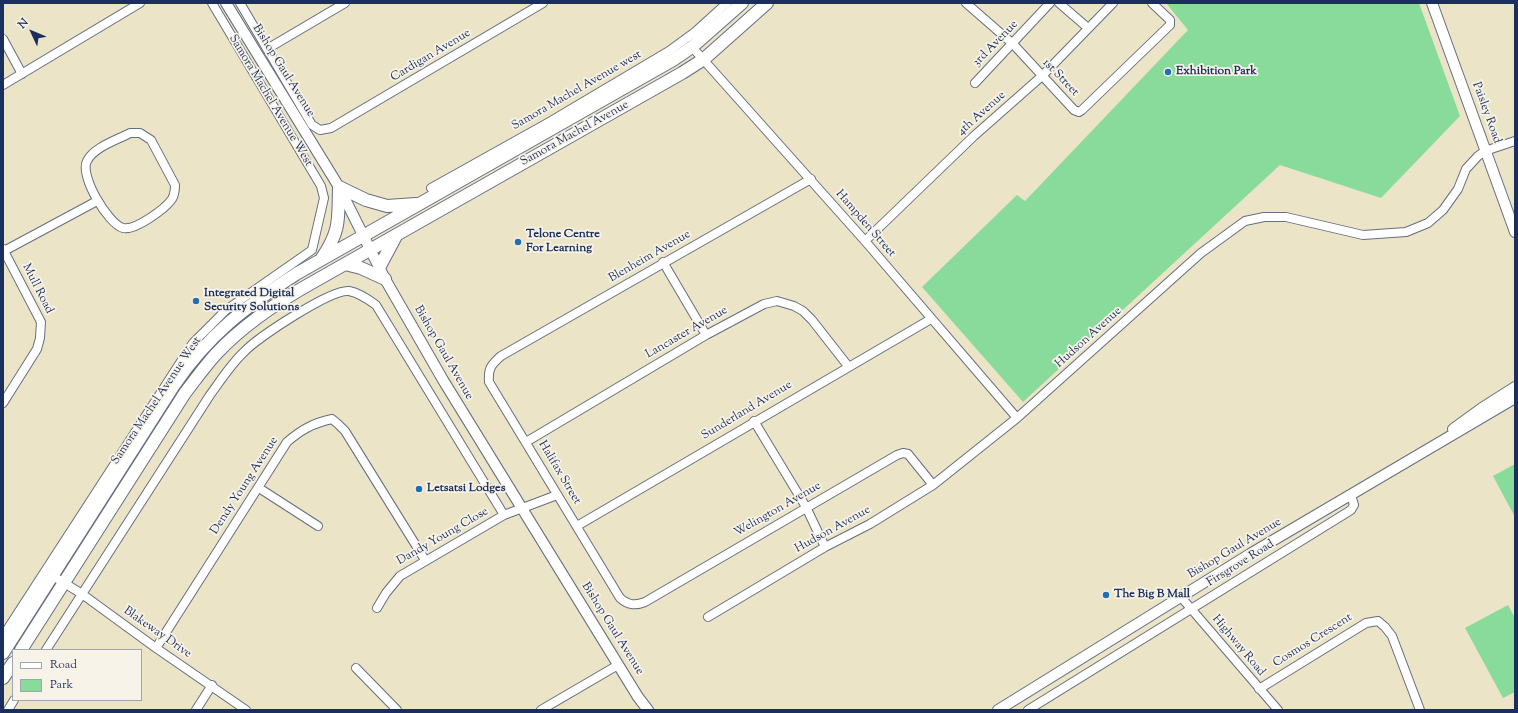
<!DOCTYPE html>
<html>
<head>
<meta charset="utf-8">
<style>
	body { margin:0 }
	#map { position:relative; width:1518px; height:713px; overflow:hidden; background:#ece4c6; font-family:"Sorts Mill Goudy",serif }
	canvas { display:block }
	.frame { position:absolute; inset:0; border:4px solid #1b2f5e; pointer-events:none }
	.legend { position:absolute; left:12px; top:649px; width:130px; height:52px; box-sizing:border-box; background:#f7f3e8; border:1px solid #9fa5b1; margin:0; padding:5px 7px; list-style:none; font-size:12px; color:#1b2f5e }
	.legend li { display:flex; align-items:center; gap:8px; height:20px }
	.legend b { width:20px; border:1px solid #9fa5b1 }
	.north { position:absolute; left:12px; top:12px; width:40px; height:40px; -webkit-text-stroke:3px #f7f3e8; paint-order:stroke; rotate:314deg; font-size:11px; font-weight:700; line-height:16px; text-align:center; color:#1b2f5e }
	.north::after { content:''; display:block; margin:auto; width:14px; height:18px; background:#1b2f5e; clip-path:polygon(50% 0,100% 100%,50% 72%,0 100%) }
</style>
</head>
<body>
<div id="map">
<canvas width="1518" height="713"></canvas>
<div class="frame"></div>
<ul class="legend">
<li><b style="height:5px;background:#fff"></b>Road</li>
<li><b style="height:11px;background:#89db9b"></b>Park</li>
</ul>
<div class="north">N</div>
</div>
<script>
const ctx = document.querySelector('canvas').getContext('2d');
ctx.lineJoin = 'round';
function paint(path, color) {
  ctx.fillStyle = color;
  ctx.fill(path, 'evenodd');
}
function stroke(path, color, width, dash) {
  ctx.strokeStyle = color;
  ctx.lineWidth = width;
  ctx.lineCap = dash ? 'butt' : 'round';
  ctx.setLineDash(dash || []);
  ctx.stroke(path);
}
function label(font, color, halo, rows, align = 'center') {
  ctx.font = font + ' "Sorts Mill Goudy",serif';
  ctx.lineWidth = 3.5;
  ctx.setLineDash([]);
  ctx.textBaseline = 'middle';
  ctx.strokeStyle = halo;
  ctx.fillStyle = color;
  for (const [text, x, y, turn = 0] of rows) {
    ctx.save();
    ctx.translate(x, y);
    ctx.rotate((+turn || 0) * Math.PI / 180);
    ctx.textAlign = isNaN(turn) ? turn : align;
    if (halo) ctx.strokeText(text, 0, 0);
    ctx.fillText(text, 0, 0);
    ctx.restore();
  }
}
paint(new Path2D(`
	M1166,3H1419L1460,116L1381,198L1280,165L1023,402L922,287L1017,195L1025,201L1188,30Z
	M1515,464V517L1493,476Z
	M1508,605L1515,618V692L1503,698L1465,628Z`), '#89db9b');
const minor = new Path2D(`
	M240,3L312,125L320,130L331,128L543,3
	M966,3L1013,44L1074,110L1079,112L1082,110L1170,25V20L1152,3
	M1059,3L1088,28
	M3,39L22,74
	M692,47L865,241L1017,418
	M267,49L345,3
	M975,83L1050,3
	M3,85L140,3
	M130,133H140L151,140L175,185C175,190 175,194 172,199C165,209 135,231 123,228C108,224 79,175 87,161C94,147 117,140 130,133Z
	M811,179L501,356C491,365 488,368 489,382L620,598C628,605 635,606 645,602L897,455L903,453L908,454L933,485
	M431,188L551,121L669,51L695,32L727,3
	M865,241L974,136L1042,76L1113,3
	M3,249L41,322L40,338L37,349L3,403
	M4,251L97,201
	M663,262L706,335
	M754,421L806,507L825,547
	M526,442L706,335L764,304L777,301L794,306L803,311L812,320L848,366
	M259,488L318,526
	M577,526L931,319
	M53,576L82,594L156,648L246,710
	M1181,597L1278,710
	M377,608L386,593L400,576L504,515L557,495
	M708,617L825,547L870,524L933,485L1017,418L1201,253L1245,221L1264,217H1286L1363,235L1406,232L1428,223L1443,210L1458,189L1466,169L1478,156L1485,151L1515,141
	M3,636L193,343L226,310L312,250L324,198L321,186L212,3
	M156,648L287,442C301,430 313,423 332,419L338,424L345,431L425,560
	M46,650L210,395C221,380 231,364 244,352C258,337 331,289 349,291C359,293 368,299 376,305L504,515
	M356,668L397,710
	M1259,689L1366,623L1378,621L1385,627L1392,636L1420,710
	M8,710L14,700
	M196,710L212,685
	M541,710L618,665
	M1028,710L1351,510L1354,505L1351,495`);
const major = new Path2D(`
	M226,3L339,187L385,279L443,380L638,697L648,710
	M1432,3L1515,232
	M1453,429L1482,408L1515,387
	M998,710L1250,554L1515,398`);
const highway = new Path2D(`
	M322,258C341,230 338,219 339,187L366,200L387,206L416,204
	M345,264L361,268L385,279
	M380,266L396,236
	M21,650L185,393C195,380 205,366 216,354C244,324 279,301 315,281L682,73L704,59L767,3
	M3,653L174,385C209,334 245,307 296,274L673,60L692,47L742,3
	M3,678L13,663`);
stroke(minor, '#646e82', 10);
stroke(major, '#646e82', 12);
stroke(highway, '#646e82', 14);
stroke(minor, '#fff', 8);
stroke(major, '#fff', 10);
stroke(highway, '#fff', 12);
for (const [x, y, r, color] of [
	[1168,72,4,"#1f6fb2"],
	[518,242,4,"#1f6fb2"],
	[196,301,4,"#1f6fb2"],
	[419,489,4,"#1f6fb2"],
	[1106,595,4,"#1f6fb2"]
]) {
  const dot = new Path2D();
  dot.arc(x, y, r, 0, 2 * Math.PI);
  ctx.fillStyle = color;
  ctx.fill(dot);
  stroke(dot, '#f7f3e8', 1.5);
}
label('12px', '#1b2f5e', '#f7f3e8', [
	["3rd Avenue",996,44,-46],
	["Cardigan Avenue",431,56,-31],
	["Bishop Gaul Avenue",283,71,58],
	["1st Street",1060,78,46],
	["Samora Machel Avenue west",577,91,-30],
	["Samora Machel Avenue West",270,101,59],
	["Paisley Road",1486,113,70],
	["4th Avenue",982,114,-42],
	["Samora Machel Avenue",575,134,-29],
	["Hampden Street",865,224,49],
	["Blenheim Avenue",650,257,-30],
	["Mull Road",37,289,63],
	["Lancaster Avenue",687,333,-30],
	["Hudson Avenue",1089,338,-42],
	["Bishop Gaul Avenue",443,353,60],
	["Samora Machel Avenue West",157,401,-56],
	["Sunderland Avenue",747,411,-31],
	["Halifax Street",559,473,59],
	["Dendy Young Avenue",245,486,-57],
	["Welington Avenue",778,510,-30],
	["Hudson Avenue",833,530,-29],
	["Dandy Young Close",443,537,-30],
	["Bishop Gaul Avenue",1235,549,-31],
	["Firsgrove Road",1241,564,-32],
	["Bishop Gaul Avenue",612,629,58],
	["Blakeway Drive",157,633,35],
	["Cosmos Crescent",1313,641,-32],
	["Highway Road",1238,646,50]
]);
label('bold 12px', '#1b2f5e', '#f7f3e8', [
	["Exhibition Park",1176,72],
	["Telone Centre",526,235],
	["For Learning",526,249],
	["Integrated Digital",204,294],
	["Security Solutions",204,308],
	["Letsatsi Lodges",427,489],
	["The Big B Mall",1114,595]
], 'left');
</script>
</body>
</html>
